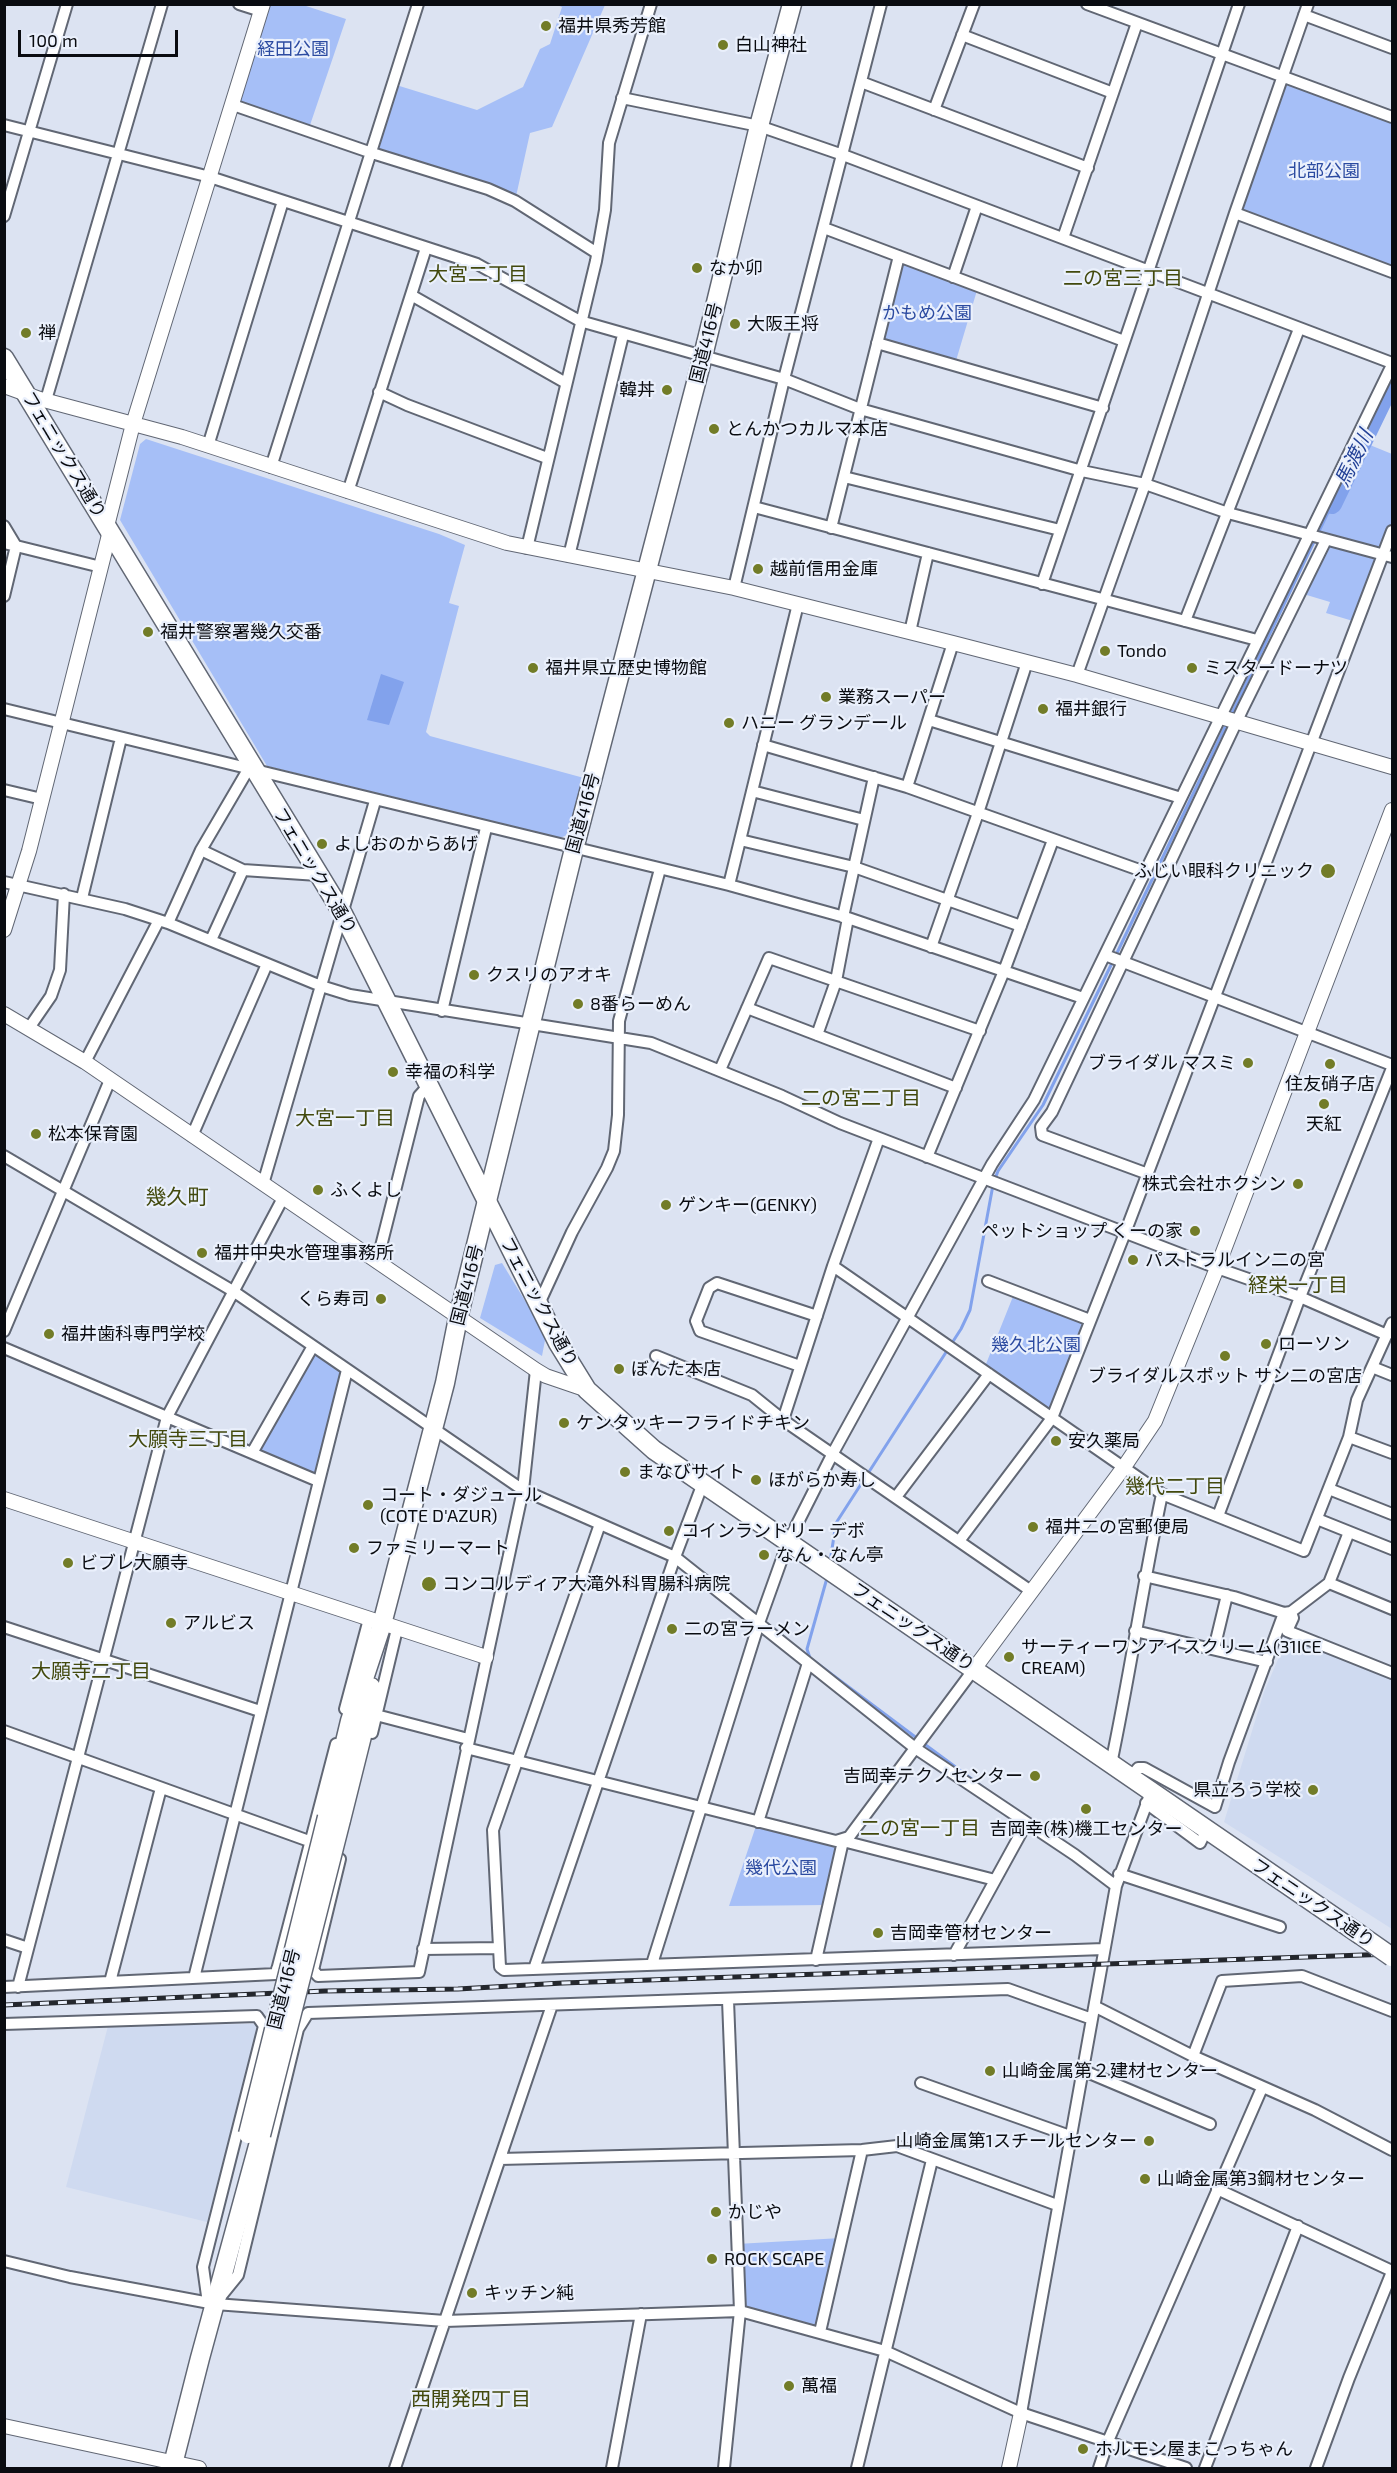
<!DOCTYPE html>
<html>
<head>
<meta charset="utf-8">
<style>
	body { margin:0 }
	#map { position:relative; width:1397px; height:2473px; overflow:hidden; background:#dce3f2; font-family:"Exo 2",sans-serif }
	canvas { display:block }
	.frame { position:absolute; inset:0; border:6px solid #0a0c11; pointer-events:none }
	.scale { position:absolute; left:18px; top:30px; width:160px; height:27px; box-sizing:border-box; border:3px solid #0a0c11; border-top:0; padding-left:8px; font-size:18px; line-height:21px; white-space:nowrap; color:#0a0c11; -webkit-text-stroke:4px #eaf0fc; paint-order:stroke }
</style>
</head>
<body>
<div id="map">
<canvas width="1397" height="2473"></canvas>
<div class="frame"></div>
<div class="scale">100 m</div>
</div>
<script>
const ctx = document.querySelector('canvas').getContext('2d');
ctx.lineJoin = 'round';
function paint(path, color) {
  ctx.fillStyle = color;
  ctx.fill(path, 'evenodd');
}
function stroke(path, color, width, dash) {
  ctx.strokeStyle = color;
  ctx.lineWidth = width;
  ctx.lineCap = dash ? 'butt' : 'round';
  ctx.setLineDash(dash || []);
  ctx.stroke(path);
}
function label(font, color, halo, rows, align = 'center') {
  ctx.font = font + ' "Exo 2","Noto Sans JP",sans-serif';
  ctx.lineWidth = 4.5;
  ctx.setLineDash([]);
  ctx.textBaseline = 'middle';
  ctx.strokeStyle = halo;
  ctx.fillStyle = color;
  for (const [text, x, y, turn = 0] of rows) {
    ctx.save();
    ctx.translate(x, y);
    ctx.rotate((+turn || 0) * Math.PI / 180);
    ctx.textAlign = isNaN(turn) ? turn : align;
    if (halo) ctx.strokeText(text, 0, 0);
    ctx.fillText(text, 0, 0);
    ctx.restore();
  }
}
paint(new Path2D(`
	M1288,1636L1392,1676V1929L1224,1822L1264,1692Z
	M254,2024L258,2027L255,2044L207,2222L66,2187L108,2026Z`), '#cfdaf0');
paint(new Path2D(`
	M264,5H303L346,19L308,131L233,105Z
	M557,5H605L552,127L530,133L515,201L372,151L393,84L477,110L523,87L540,49L550,44L562,7Z
	M1286,77L1392,117V270L1238,213Z
	M899,257L978,287L955,364L877,343Z
	M146,439L439,534L465,545L449,603L459,606L426,732L430,736L584,778L569,834L560,838L267,766L120,520L140,444Z
	M1365,443L1392,454V528L1353,621L1326,613L1330,602L1300,593L1326,541L1315,537Z
	M502,1263L546,1335L542,1356L480,1318L495,1265Z
	M1014,1294L1088,1321L1051,1416L984,1369Z
	M313,1349L344,1370L318,1472L311,1476L255,1452Z
	M757,1823L839,1844L826,1905L729,1906Z
	M841,2238L820,2332L740,2311L737,2244Z`), '#a6bff7');
paint(new Path2D(`
	M381,674L404,682L389,725L367,720Z`), '#82a2ec');
stroke(new Path2D(`
	M1230,717L1332,504
	M1116,955L1227,723
	M995,1179L998,1171L1043,1105L1113,961
	M830,1562L836,1523L961,1329L970,1310L993,1185
	M827,1578L807,1649L810,1658L918,1739
	M923,1743L988,1791`), '#82a2ec', 3);
stroke(new Path2D(`
	M1332,504L1392,380`), '#82a2ec', 20);
const minor = new Path2D(`
	M239,4L261,11
	M1087,4L1392,117
	M1304,15L1392,48
	M962,35L1113,93
	M861,82L1088,168
	M622,98L759,126L843,155L1392,363
	M233,105L372,153L488,189L515,201L597,253
	M934,110L974,4
	M4,125L210,177L477,264L580,321L784,379L860,409L1082,471L1145,484L1228,513L1392,557
	M1235,213L1392,272
	M4,216L67,4
	M824,228L1124,341
	M1063,238L1137,23
	M953,277L977,206
	M411,295L566,383
	M877,343L1103,408
	M379,392L407,405L547,458
	M46,400L162,4
	M208,446L283,201
	M271,467L418,4
	M844,477L1060,530
	M348,492L426,248
	M754,507L1257,640
	M4,526L16,546L4,596
	M831,528L899,256
	M4,543L101,567
	M527,548L596,261L605,210L609,143L651,4
	M569,556L623,335
	M1042,584L1239,4
	M734,588L784,379L881,4
	M1185,621L1299,329
	M910,632L928,553
	M1077,675L1145,484L1235,213L1308,4
	M4,709L729,885L848,918L1083,998
	M929,720L1181,798
	M763,745L907,787L1145,872
	M907,787L953,643
	M4,790L42,799
	M752,791L864,820
	M740,840L854,867L1021,926
	M201,850L243,870L318,875
	M4,882L125,909L168,923L321,986L350,995L651,1043L782,1096L840,1123L1217,1268L1300,1297L1387,1335
	M729,885L798,604
	M82,898L121,738
	M843,917L874,777
	M168,923L201,850L249,768
	M211,940L243,870
	M931,947L978,813L1027,662
	M1105,955L1392,1065
	M747,1008L956,1088
	M442,1011L486,828
	M29,1028L51,996L60,970L64,894
	M817,1035L836,981L848,918
	M85,1062L159,920
	M720,1070L769,958L980,1031
	M192,1136L267,964
	M879,1138L833,1266L783,1420L1031,1591
	M4,1156L233,1291L523,1490L675,1557L915,1748L1075,1855L1116,1886
	M927,1157L1004,971L1053,840
	M1148,1174L1042,1135L1041,1127L1052,1112L1243,708L1326,540
	M263,1184L375,801
	M377,1262L419,1096L428,1086
	M833,1266L1162,1494L1304,1551L1349,1437L1357,1400L1392,1323
	M988,1281L1090,1320
	M538,1306L572,1232L607,1168L614,1151L618,1115L619,1021L660,869
	M4,1331L110,1080
	M4,1348L318,1481
	M656,1356L752,1395L783,1420
	M800,1366L700,1331L696,1321L709,1288L717,1283L817,1316
	M1372,1367L1392,1375
	M1349,1437L1392,1453
	M252,1453L313,1346
	M1329,1489L1392,1514
	M896,1497L989,1374
	M1218,1516L1300,1297L1392,1068
	M1317,1519L1392,1549
	M600,1524L493,1830L500,1967L504,1970L1104,1949
	M959,1541L1052,1418L1125,1233L1392,531
	M1144,1576L1234,1597L1284,1613L1291,1612L1329,1583L1349,1532
	M1329,1583L1392,1609
	M1291,1612L1293,1618L1287,1631L1392,1673
	M4,1627L260,1711
	M1135,1631L1267,1662
	M1214,1649L1227,1595
	M345,1709L369,1619
	M376,1715L468,1739
	M4,1731L309,1841
	M372,1733L397,1629
	M466,1748L836,1841L849,1837L974,1669
	M1111,1764C1130,1674 1143,1584 1162,1494
	M1130,1778L1138,1768H1144L1215,1807L1229,1762L1284,1613
	M1146,1803L1200,1843L1202,1839
	M758,1822L808,1663
	M1119,1874L1280,1927
	M4,1940L28,1948
	M423,1949L499,1948
	M954,1955L1026,1824
	M816,1960L843,1841L995,1880
	M652,1964L759,1623L788,1542L833,1453L992,1164L1034,1100L1392,365
	M277,1969L313,1970L318,1976L419,1972L523,1490L536,1370
	M534,1969L675,1557L703,1483
	M313,1970L340,1859
	M194,1978L347,1370
	M110,1982L161,1788
	M4,1987L276,1974L336,1744
	M18,1987L167,1417L283,1198
	M1096,2007L1193,2056L1315,2110L1392,2150
	M4,2024L257,2016L264,2026L203,2267L208,2303
	M1193,2056L1222,1981L1302,1976L1392,2011
	M1082,2070L1210,2124
	M921,2083L1070,2136
	M500,2159L862,2150L897,2146L1057,2205
	M1217,2189L1392,2271
	M4,2261L70,2277L215,2304L445,2321L740,2311L885,2351L1021,2413L1186,2468
	M221,2296L238,2275L298,2029L308,2013L1008,1989L1092,2019
	M820,2332L862,2150
	M1021,2413L1116,1886L1151,1792
	M395,2468L552,2005
	M612,2468L641,2314
	M724,2468L740,2311L728,2000
	M857,2468L932,2160
	M1099,2468L1108,2441L1262,2088
	M1205,2468L1298,2226
	M1316,2468L1349,2378L1392,2272`);
const tertiary = new Path2D(`
	M4,386L40,399L182,437L507,543L734,588L953,643L1077,675L1392,767
	M107,526L133,424L263,4
	M4,930L29,851L110,531
	M4,1014L85,1062L536,1370L546,1376L587,1390
	M4,1499L486,1657
	M974,1669L1124,1467L1155,1421L1217,1268L1392,810
	M4,2426L199,2468
	M1009,2468L1021,2413`);
const primary = new Path2D(`
	M4,358L343,914L558,1343L587,1390L654,1450L1359,1934`);
const trunk = new Path2D(`
	M327,1817L350,1721L382,1624L445,1383L458,1318L574,849L703,356L759,126L792,4
	M341,1820L365,1724L371,1687
	M172,2468L200,2358L261,2135`);
stroke(minor, '#616774', 14);
stroke(tertiary, '#616774', 16);
stroke(primary, '#616774', 21);
stroke(trunk, '#616774', 21);
stroke(minor, '#fff', 10);
stroke(tertiary, '#fff', 14);
stroke(primary, '#fff', 18);
stroke(trunk, '#fff', 18);
const rail = new Path2D(`
	M4,2005L325,1991L458,1989L563,1983L1392,1954`);
stroke(rail, '#24272d', 5);
stroke(rail, '#eaf0fc', 3, [9]);
const primaryBridge = new Path2D(`
	M1359,1934L1392,1957`);
const trunkBridge = new Path2D(`
	M248,2134L327,1817
	M261,2135L341,1820`);
stroke(primaryBridge, '#616774', 21, []);
stroke(trunkBridge, '#616774', 21, []);
stroke(primaryBridge, '#fff', 18);
stroke(trunkBridge, '#fff', 18);
for (const [x, y, r, color] of [
	[546,26,6,"#727c28"],
	[723,45,6,"#727c28"],
	[697,268,6,"#727c28"],
	[735,324,6,"#727c28"],
	[26,333,6,"#727c28"],
	[667,390,6,"#727c28"],
	[714,429,6,"#727c28"],
	[758,569,6,"#727c28"],
	[148,632,6,"#727c28"],
	[1105,651,6,"#727c28"],
	[533,668,6,"#727c28"],
	[1192,668,6,"#727c28"],
	[826,697,6,"#727c28"],
	[1043,709,6,"#727c28"],
	[729,723,6,"#727c28"],
	[322,844,6,"#727c28"],
	[1328,871,8,"#727c28"],
	[474,975,6,"#727c28"],
	[578,1004,6,"#727c28"],
	[1248,1063,6,"#727c28"],
	[1330,1064,6,"#727c28"],
	[393,1072,6,"#727c28"],
	[1324,1104,6,"#727c28"],
	[36,1134,6,"#727c28"],
	[1298,1184,6,"#727c28"],
	[318,1190,6,"#727c28"],
	[666,1205,6,"#727c28"],
	[1195,1231,6,"#727c28"],
	[202,1253,6,"#727c28"],
	[1133,1260,6,"#727c28"],
	[381,1299,6,"#727c28"],
	[49,1334,6,"#727c28"],
	[1266,1344,6,"#727c28"],
	[1225,1356,6,"#727c28"],
	[619,1369,6,"#727c28"],
	[564,1423,6,"#727c28"],
	[1056,1441,6,"#727c28"],
	[625,1472,6,"#727c28"],
	[756,1480,6,"#727c28"],
	[368,1505,6,"#727c28"],
	[1033,1527,6,"#727c28"],
	[669,1531,6,"#727c28"],
	[354,1548,6,"#727c28"],
	[764,1555,6,"#727c28"],
	[68,1563,6,"#727c28"],
	[429,1584,8,"#727c28"],
	[171,1623,6,"#727c28"],
	[672,1629,6,"#727c28"],
	[1009,1657,6,"#727c28"],
	[1035,1776,6,"#727c28"],
	[1313,1790,6,"#727c28"],
	[1086,1809,6,"#727c28"],
	[878,1933,6,"#727c28"],
	[990,2071,6,"#727c28"],
	[1149,2141,6,"#727c28"],
	[1145,2179,6,"#727c28"],
	[716,2212,6,"#727c28"],
	[712,2259,6,"#727c28"],
	[472,2293,6,"#727c28"],
	[789,2386,6,"#727c28"],
	[1083,2449,6,"#727c28"]
]) {
  const dot = new Path2D();
  dot.arc(x, y, r, 0, 2 * Math.PI);
  ctx.fillStyle = color;
  ctx.fill(dot);
  stroke(dot, '#eaf0fc', 2);
}
label('18px', '#0a0c11', '#eaf0fc', [
	["福井県秀芳館",558,26],
	["白山神社",735,45],
	["なか卯",709,268],
	["大阪王将",747,324],
	["禅",38,333],
	["韓丼",655,390,"right"],
	["とんかつカルマ本店",726,429],
	["越前信用金庫",770,569],
	["福井警察署幾久交番",160,632],
	["Tondo",1117,651],
	["福井県立歴史博物館",545,668],
	["ミスタードーナツ",1204,668],
	["業務スーパー",838,697],
	["福井銀行",1055,709],
	["ハニー グランデール",741,723],
	["よしおのからあげ",334,844],
	["ふじい眼科クリニック",1314,871,"right"],
	["クスリのアオキ",486,975],
	["8番らーめん",590,1004],
	["ブライダル マスミ",1236,1063,"right"],
	["幸福の科学",405,1072],
	["住友硝子店",1330,1084,"center"],
	["天紅",1324,1124,"center"],
	["松本保育園",48,1134],
	["株式会社ホクシン",1286,1184,"right"],
	["ふくよし",330,1190],
	["ゲンキー(GENKY)",678,1205],
	["ペットショップ くーの家",1183,1231,"right"],
	["福井中央水管理事務所",214,1253],
	["パストラルイン二の宮",1145,1260],
	["くら寿司",369,1299,"right"],
	["福井歯科専門学校",61,1334],
	["ローソン",1278,1344],
	["ぼんた本店",631,1369],
	["ブライダルスポット サン二の宮店",1225,1376,"center"],
	["ケンタッキーフライドチキン",576,1423],
	["安久薬局",1068,1441],
	["まなびサイト",637,1472],
	["ほがらか寿し",768,1480],
	["コート・ダジュール",380,1495],
	["(COTE D'AZUR)",380,1516],
	["福井二の宮郵便局",1045,1527],
	["コインランドリー デボ",681,1531],
	["ファミリーマート",366,1548],
	["なん・なん亭",776,1555],
	["ビブレ大願寺",80,1563],
	["コンコルディア大滝外科胃腸科病院",442,1584],
	["アルビス",183,1623],
	["二の宮ラーメン",684,1629],
	["サーティーワンアイスクリーム(31ICE",1021,1647],
	["CREAM)",1021,1668],
	["吉岡幸テクノセンター",1023,1776,"right"],
	["県立ろう学校",1301,1790,"right"],
	["吉岡幸(株)機工センター",1086,1829,"center"],
	["吉岡幸管材センター",890,1933],
	["山崎金属第２建材センター",1002,2071],
	["山崎金属第1スチールセンター",1137,2141,"right"],
	["山崎金属第3鋼材センター",1157,2179],
	["かじや",728,2212],
	["ROCK SCAPE",724,2259],
	["キッチン純",484,2293],
	["萬福",801,2386],
	["ホルモン屋まこっちゃん",1095,2449]
], 'left');
label('18px', '#2c4ba1', '#eaf0fc', [
	["経田公園",293,49],
	["北部公園",1324,171],
	["かもめ公園",927,313],
	["幾久北公園",1036,1345],
	["幾代公園",781,1868]
]);
label('18px', '#0a0c11', '#eaf0fc', [
	["国道416号",706,343,-76],
	["フェニックス通り",64,455,59],
	["国道416号",583,813,-75],
	["フェニックス通り",315,871,59],
	["国道416号",467,1285,-76],
	["フェニックス通り",539,1302,62],
	["フェニックス通り",913,1627,34],
	["フェニックス通り",1313,1903,34],
	["国道416号",284,1989,-76]
]);
label('20px', '#42490d', '#eaf0fc', [
	["大宮二丁目",478,274],
	["二の宮三丁目",1123,278],
	["二の宮二丁目",861,1098],
	["大宮一丁目",345,1118],
	["経栄一丁目",1298,1285],
	["大願寺三丁目",188,1439],
	["幾代二丁目",1175,1486],
	["大願寺二丁目",91,1671],
	["二の宮一丁目",920,1828],
	["西開発四丁目",471,2399]
]);
label('italic 20px', '#244297', '#eaf0fc', [
	["馬渡川",1354,458,-64]
]);
label('21px', '#42490d', '#eaf0fc', [
	["幾久町",177,1197]
]);
</script>
</body>
</html>
